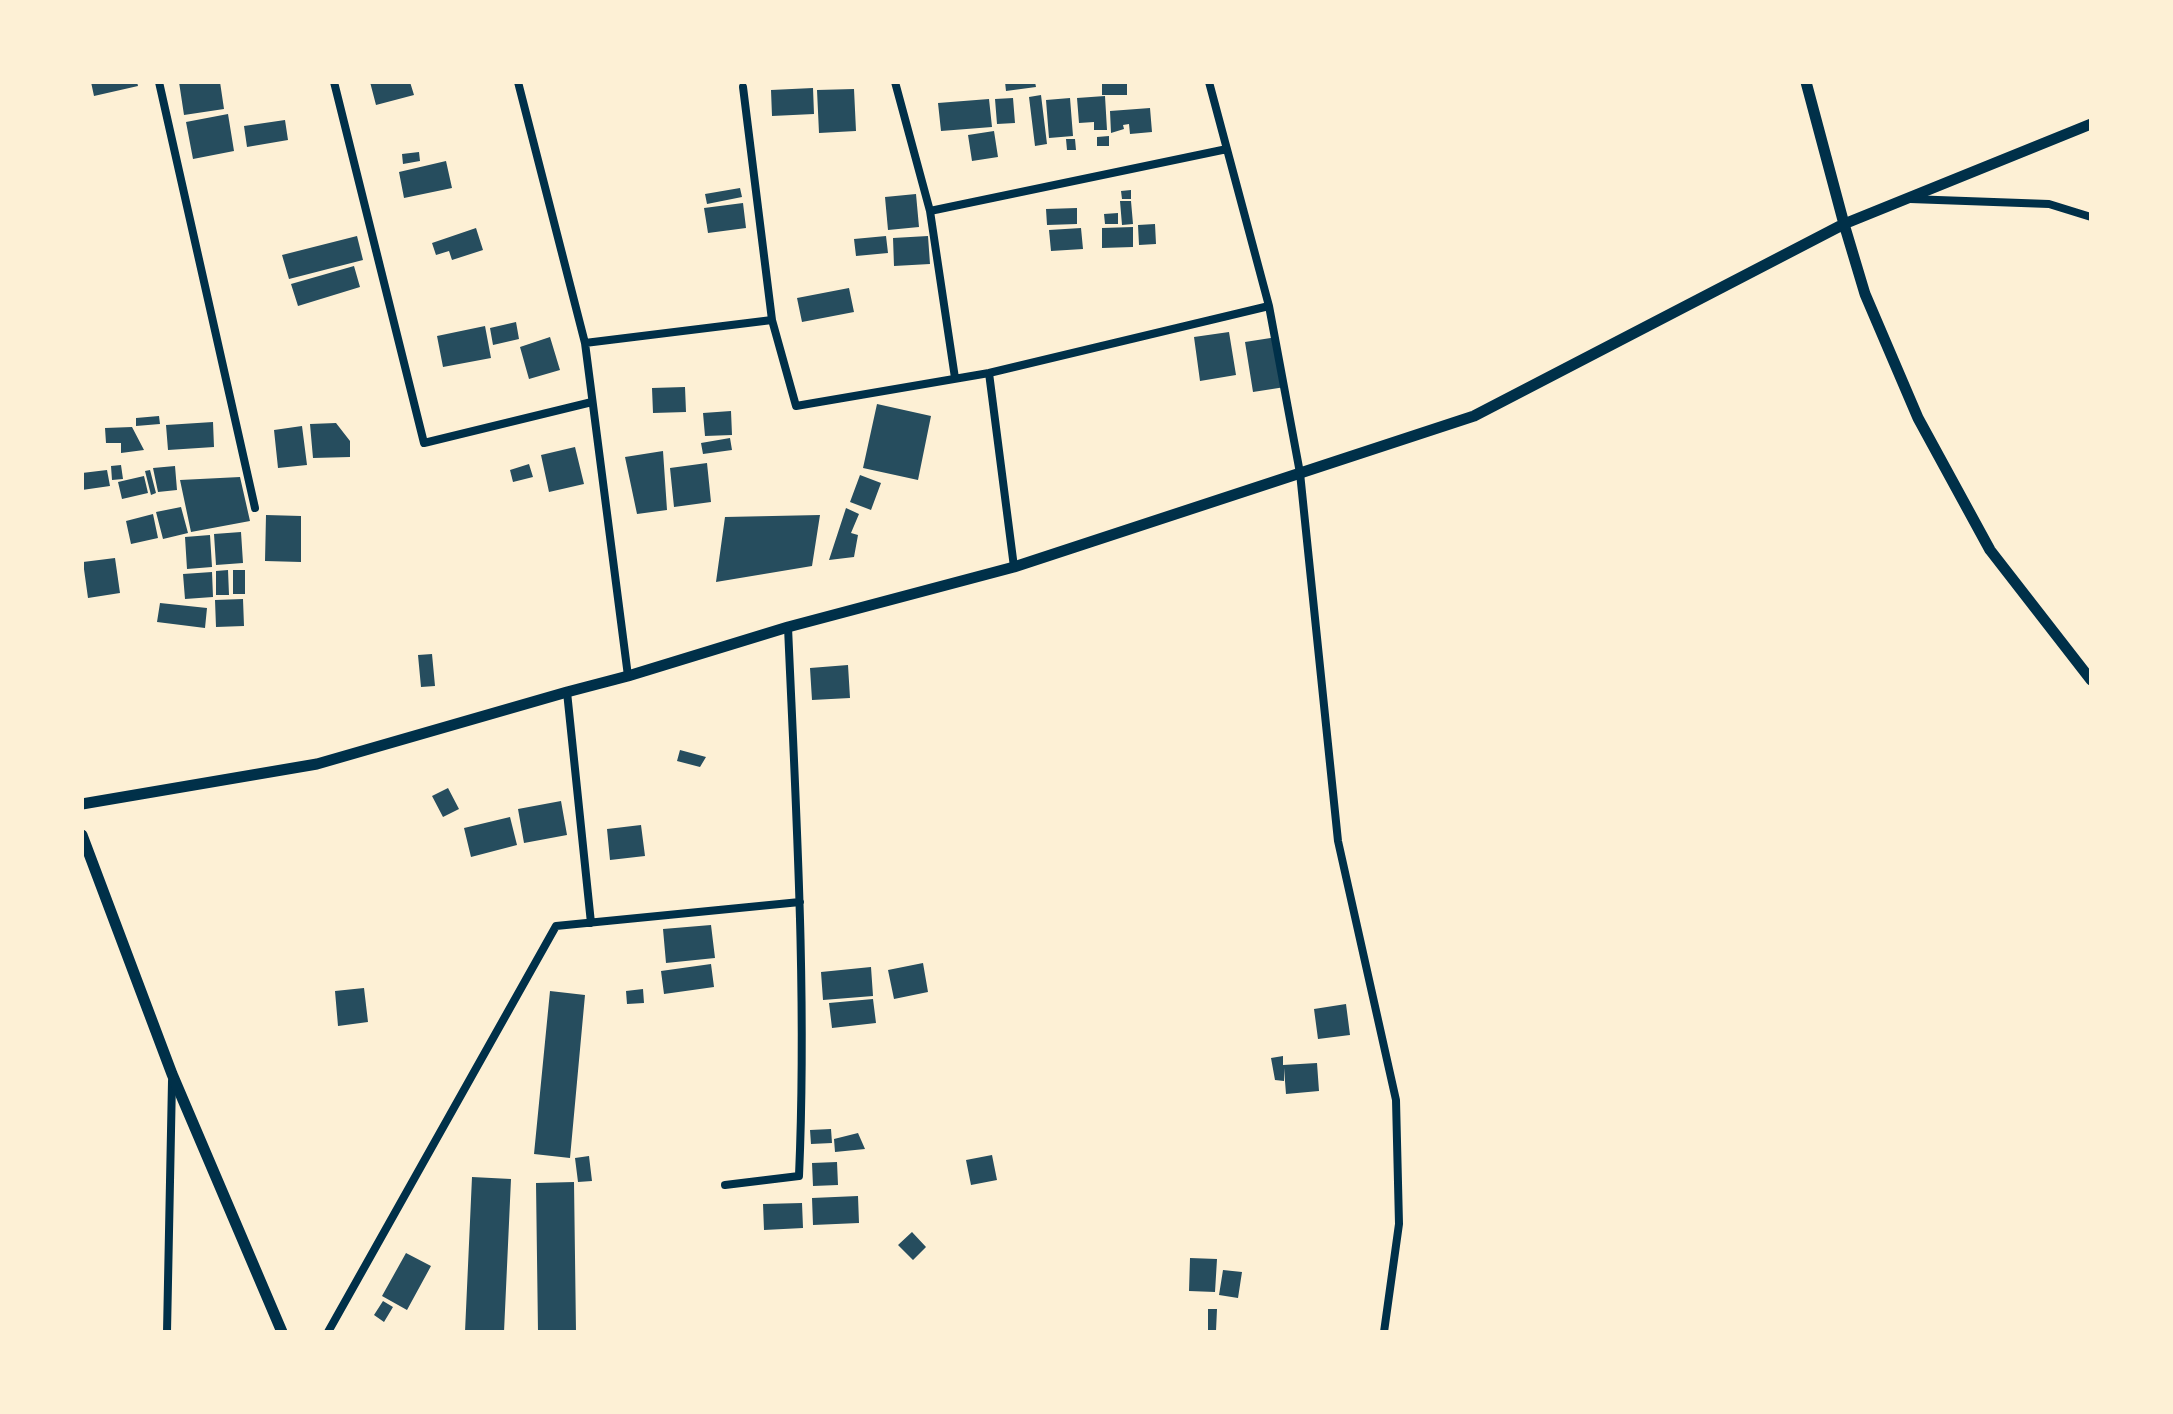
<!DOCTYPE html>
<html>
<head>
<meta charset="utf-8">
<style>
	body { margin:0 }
	#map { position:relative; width:2173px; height:1414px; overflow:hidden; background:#fdf0d5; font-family:"IBM Plex Serif",serif }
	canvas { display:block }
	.frame { position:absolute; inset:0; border:84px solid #fdf0d5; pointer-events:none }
</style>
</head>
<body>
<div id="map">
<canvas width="2173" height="1414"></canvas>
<div class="frame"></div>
</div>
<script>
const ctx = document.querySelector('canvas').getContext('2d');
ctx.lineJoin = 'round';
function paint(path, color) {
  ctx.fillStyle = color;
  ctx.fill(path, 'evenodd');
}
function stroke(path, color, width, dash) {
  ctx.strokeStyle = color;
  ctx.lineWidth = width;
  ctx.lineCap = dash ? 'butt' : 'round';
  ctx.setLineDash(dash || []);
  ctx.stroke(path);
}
paint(new Path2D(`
	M91,82H137L138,86L94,96Z
	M179,82H220L224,109L184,115Z
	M370,82H410L414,95L376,105Z
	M1005,82H1035L1036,87L1006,91Z
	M1102,82H1127V95H1102Z
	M813,88L814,114L772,116L771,90Z
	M854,89L856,131L819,133L817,90Z
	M1041,95L1047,144L1035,146L1029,97Z
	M1105,96L1107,130H1094V122L1079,123L1077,98Z
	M1013,98L1015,123L997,124L995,99Z
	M1070,98L1073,136L1049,138L1046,100Z
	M989,99L992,127L941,131L938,103Z
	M1150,108L1152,132L1130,134L1129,124L1123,125L1124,129L1111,133L1110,111Z
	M228,114L234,151L193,159L186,122Z
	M285,120L288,140L247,147L244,126Z
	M994,131L998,157L972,161L968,135Z
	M1109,136V146H1097V137Z
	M1066,139H1075L1076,150H1067Z
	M419,152L420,161L403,164L402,154Z
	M446,161L452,188L404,198L399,172Z
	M740,188L742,197L707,204L705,194Z
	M1131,190V199H1122L1121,191Z
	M916,194L919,227L888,230L885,197Z
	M1120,201H1131L1133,224L1122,225Z
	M743,203L746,228L708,233L704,208Z
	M1077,208V224L1047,225L1046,209Z
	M1118,213V224H1105L1104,214Z
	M1155,224L1156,244L1139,245L1138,225Z
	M1133,227V247L1102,248V228Z
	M476,228L483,250L452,260L449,251L436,255L432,243Z
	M1081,228L1083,249L1051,251L1049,230Z
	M357,236L363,260L289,279L282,255Z
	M886,236L888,253L856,256L854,239Z
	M928,236L930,264L894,266L893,238Z
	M354,266L360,287L298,306L291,284Z
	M849,288L854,312L802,322L797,298Z
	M516,322L519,339L493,345L490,328Z
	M485,326L491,358L443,367L437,336Z
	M1229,332L1236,375L1200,381L1194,337Z
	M550,337L560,370L529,379L520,347Z
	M1277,337L1285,387L1253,392L1245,342Z
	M685,387L686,412L653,413L652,388Z
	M877,404L931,416L918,480L863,468Z
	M731,411L732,435L705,436L703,413Z
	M159,416L160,424L136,426V418Z
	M213,422L214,447L168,450L166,425Z
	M336,423L350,441V457L313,458L310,424Z
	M302,426L307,465L278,468L274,430Z
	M132,427L144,450L121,453V443H106L105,428Z
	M730,438L732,450L703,454L701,443Z
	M575,447L584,484L549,492L541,455Z
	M663,451L667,510L637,514L625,457Z
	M707,463L711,502L674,507L670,468Z
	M529,464L533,477L513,482L510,470Z
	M121,465L123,479L112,480L111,466Z
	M175,466L177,490L158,492L153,468Z
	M107,470L110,486L82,490V473Z
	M150,470L156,493L151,495L145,471Z
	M860,475L881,483L871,510L850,502Z
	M144,476L148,493L122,499L118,482Z
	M240,477L250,521L191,532L180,480Z
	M181,507L188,533L163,539L156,512Z
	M846,508L859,514L851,533L858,535L854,557L829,560Z
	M153,514L158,538L131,544L126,521Z
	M266,515L301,516V562L265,561Z
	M820,515L812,566L716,582L725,517Z
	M241,532L243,563L216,565L214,534Z
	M210,535L212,567L187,569L185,537Z
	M115,558L120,593L88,598L83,562Z
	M228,570L229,595H216V571Z
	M233,570H245V594H233Z
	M212,572L213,597L185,599L183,574Z
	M243,599L244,626L216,627L215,600Z
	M160,603L207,608L205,628L157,622Z
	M432,654L435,686L421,687L418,655Z
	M848,665L850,698L812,700L810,668Z
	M680,750L706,757L700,767L677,761Z
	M448,788L459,809L443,817L432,796Z
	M561,801L567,835L524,843L518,809Z
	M510,817L517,845L471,857L464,828Z
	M641,825L645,856L610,860L607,829Z
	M711,925L715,958L666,963L663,929Z
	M923,963L928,992L894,999L888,970Z
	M711,964L714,987L664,994L661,971Z
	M871,967L873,996L823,1000L821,972Z
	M364,988L368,1022L338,1026L335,991Z
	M643,989L644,1003L627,1004L626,991Z
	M550,991L585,995L570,1158L534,1154Z
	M873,999L876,1023L832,1028L829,1003Z
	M1346,1004L1350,1035L1318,1039L1314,1009Z
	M1283,1056V1065L1317,1063L1319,1091L1286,1094L1284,1068V1081L1275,1080L1271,1058Z
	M831,1129L832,1143L811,1144L810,1130Z
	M858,1133L865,1149L835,1152L834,1139Z
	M992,1155L997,1180L971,1185L966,1160Z
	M589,1156L592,1181L578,1182L575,1158Z
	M837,1162L838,1185L813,1186L812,1163Z
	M472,1177L511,1179L504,1332H465Z
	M574,1182L576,1332H538L536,1183Z
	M858,1196L859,1223L813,1225L812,1198Z
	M802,1203L803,1228L764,1230L763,1204Z
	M912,1232L926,1247L913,1260L898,1245Z
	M406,1253L431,1266L407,1310L382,1296Z
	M1190,1258L1217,1259L1215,1292L1189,1291Z
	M1223,1270L1242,1272L1238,1298L1219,1295Z
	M383,1301L393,1307L384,1322L374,1315Z
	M1208,1309H1217L1216,1331L1208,1330Z`), '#264d5e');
stroke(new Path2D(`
	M159,82L255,508
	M334,82L424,443L592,402
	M518,82L585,343L628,676
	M895,82L930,211L955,378
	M1209,82L1269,306L1300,473L1338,841L1396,1100L1399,1224L1384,1332
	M743,87L772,320L796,406L989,373L1269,306
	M1910,199L2049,204L2091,217
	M930,211L1227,149
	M585,343L772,320
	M989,373L1014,567
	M567,692L591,923
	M725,1185L799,1176C807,993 796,810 788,627
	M167,1332L172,1081
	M328,1332L556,926L800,902`), '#003049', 8);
stroke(new Path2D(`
	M1806,82L1844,224L1865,294L1918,418L1990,550L2091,680
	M82,804L317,764L567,692L628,676L788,627L1014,567L1474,416L1844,224L2091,124
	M82,835L172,1074L282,1332`), '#003049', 11);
</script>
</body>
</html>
